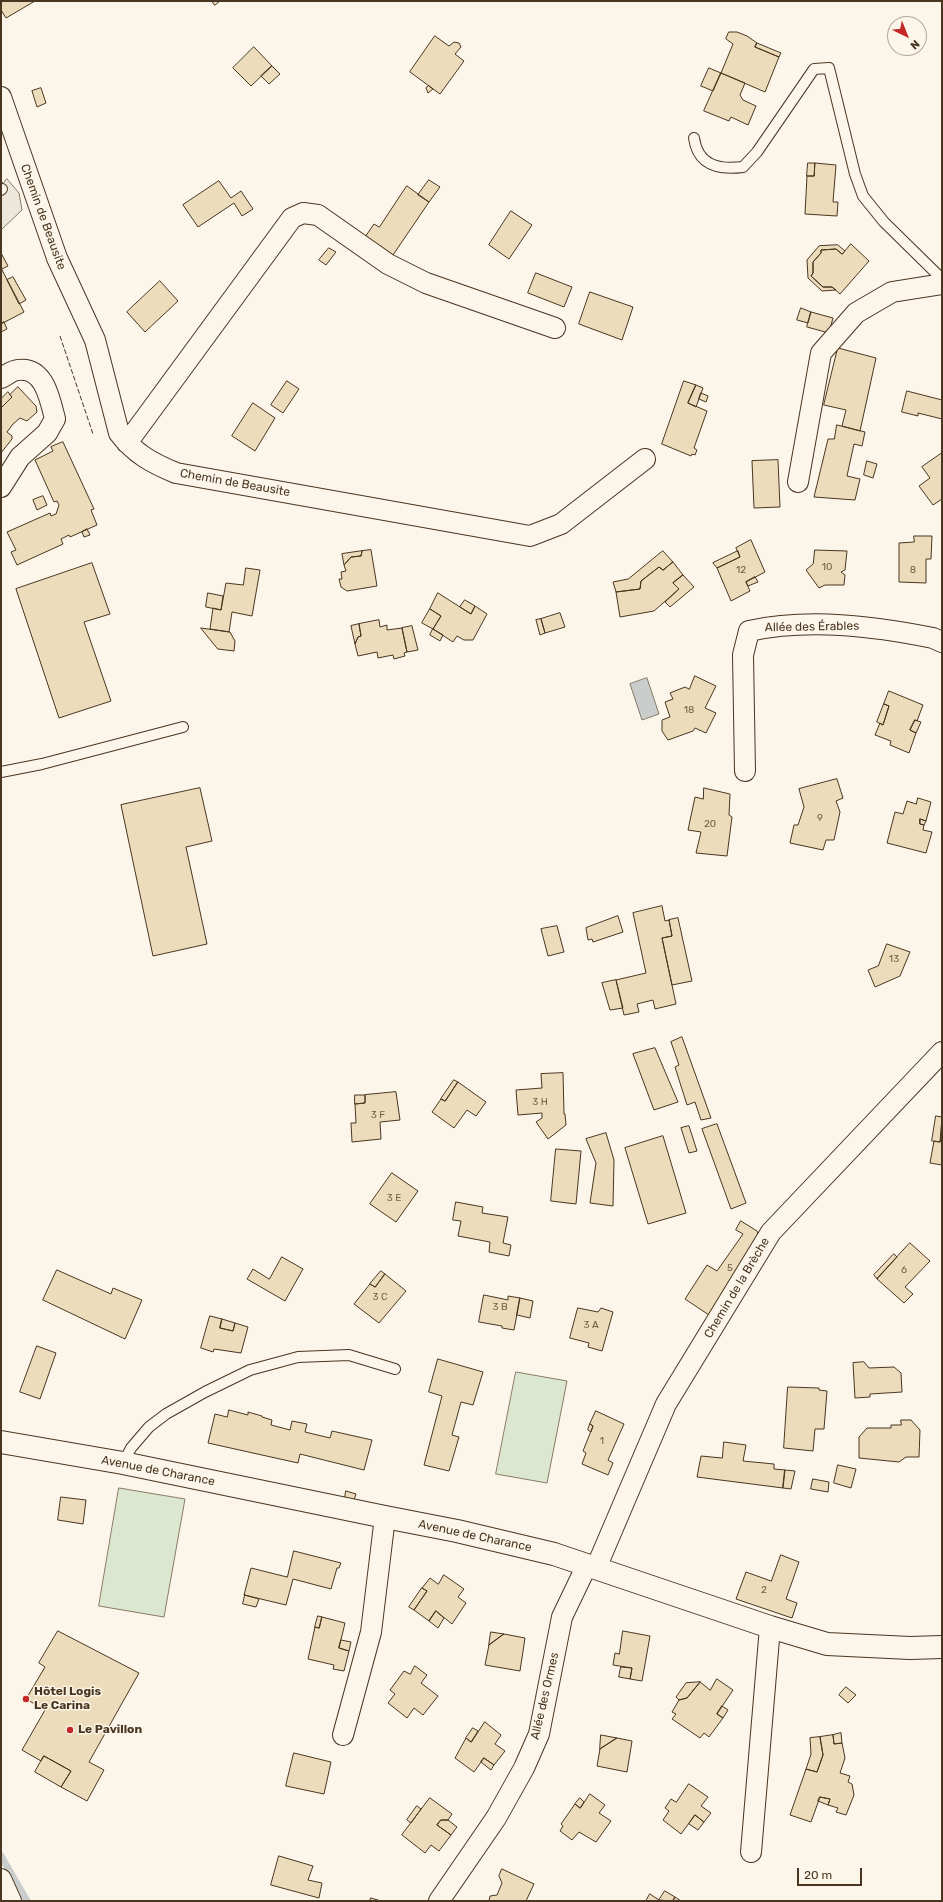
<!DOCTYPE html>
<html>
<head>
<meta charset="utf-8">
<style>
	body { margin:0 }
	#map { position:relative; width:943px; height:1902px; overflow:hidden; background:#fbf6e9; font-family:Rubik,sans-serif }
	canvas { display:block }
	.frame { position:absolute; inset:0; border:2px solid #4a3520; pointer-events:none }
	.north { position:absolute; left:887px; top:16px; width:40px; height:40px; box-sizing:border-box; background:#fbf6e9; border:1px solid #b4a999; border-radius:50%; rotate:137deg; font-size:11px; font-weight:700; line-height:16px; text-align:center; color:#4a3520 }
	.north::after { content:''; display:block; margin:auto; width:14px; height:18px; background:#c62828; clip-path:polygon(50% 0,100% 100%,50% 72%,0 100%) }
	.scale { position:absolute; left:797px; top:1868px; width:65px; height:18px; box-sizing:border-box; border:2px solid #4a3520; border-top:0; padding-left:5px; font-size:12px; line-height:14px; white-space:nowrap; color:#4a3520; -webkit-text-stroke:3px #fbf6e9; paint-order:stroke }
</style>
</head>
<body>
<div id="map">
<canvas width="943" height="1902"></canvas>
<div class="frame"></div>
<div class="north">N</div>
<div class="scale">20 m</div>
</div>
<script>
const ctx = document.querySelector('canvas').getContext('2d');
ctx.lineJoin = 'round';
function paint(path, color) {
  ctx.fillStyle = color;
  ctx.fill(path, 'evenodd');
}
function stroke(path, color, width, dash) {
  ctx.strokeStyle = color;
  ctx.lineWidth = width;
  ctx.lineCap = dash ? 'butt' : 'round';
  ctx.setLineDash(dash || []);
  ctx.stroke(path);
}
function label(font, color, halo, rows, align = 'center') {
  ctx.font = font + ' Rubik,sans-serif';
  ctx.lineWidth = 3;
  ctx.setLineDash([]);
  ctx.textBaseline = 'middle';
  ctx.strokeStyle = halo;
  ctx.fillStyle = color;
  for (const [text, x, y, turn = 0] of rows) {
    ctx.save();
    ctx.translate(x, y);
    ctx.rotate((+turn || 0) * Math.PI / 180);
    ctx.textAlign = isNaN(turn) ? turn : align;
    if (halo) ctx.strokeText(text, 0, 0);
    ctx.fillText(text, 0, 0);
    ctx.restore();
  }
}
const green = new Path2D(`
	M516,1372L567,1381L547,1483L496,1474Z
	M119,1488L185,1499L164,1617L99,1606Z`);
paint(green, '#dce7d0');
stroke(green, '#887966', 1);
const parking = new Path2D(`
	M7,179L19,193L22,210L1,230V181L3,183Z`);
paint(parking, '#ede7d9');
stroke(parking, '#887966', 1);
const water = new Path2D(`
	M647,678L659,714L642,720L630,684Z`);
paint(water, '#c9cecd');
stroke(water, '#887966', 1);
stroke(new Path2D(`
	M1,1856L27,1901`), '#c9cecd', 7);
const building = new Path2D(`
	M1,1H35L6,18L1,10Z
	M212,1H220L215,5Z
	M729,32H737L747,36L757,43L755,47L779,57L765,92L721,73L733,44L726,39Z
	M435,36L449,46L454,42L459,43L461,47L455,54L464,61L440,94L410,72Z
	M757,43L781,53L779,57L755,47Z
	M254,47L272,66L251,86L233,68Z
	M272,66L280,74L269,84L261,76Z
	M709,68L721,73L713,91L701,86Z
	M721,73L745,83L740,95L743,100L756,106L748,125L731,117L729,121L704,111Z
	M429,86L433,89L428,93L426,88Z
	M41,88L46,103L37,107L32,91Z
	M808,163H815L814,176H807Z
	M815,163L836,165L833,202H838L837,216L805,214L807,176H814Z
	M429,180L440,187L429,202L418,195Z
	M219,181L231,198L241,191L253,209L242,216L234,203L198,227L183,205Z
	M407,186L429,202L393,255L365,237L374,224L379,227Z
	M511,211L532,225L509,259L489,245Z
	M851,244L869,261L840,294L832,287H823L811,276L813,273V262L821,253V250L836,249L842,254Z
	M838,245L845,251L842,254L836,249L821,250V253L813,262V273L811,276L823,287H832L836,290L822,291L808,278L807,260L819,246Z
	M329,248L336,252L326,265L319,260Z
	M1,253L8,266L2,269L1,268Z
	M1,268L24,312L1,324Z
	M536,273L572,287L564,307L528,293Z
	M13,277L26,300L19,304L7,280Z
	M160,281L178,301L145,332L127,312Z
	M590,292L633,307L622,340L579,324Z
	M801,308L811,312L808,323L797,320Z
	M811,312L833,318L829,333L807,327Z
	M4,322L7,329L1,332V324Z
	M838,348L876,358L860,431L842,426L846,410L824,405Z
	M287,381L299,389L283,413L271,405Z
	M684,381L696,385L688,403L707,411L694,448L697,450L695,455L692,454L691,456L662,444Z
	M696,385L703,388L696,407L688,403Z
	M18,387L36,406L37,412L27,421L20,418L13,424L7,432L12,436V439L1,453V408L12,397L10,395Z
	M907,391L942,400V419L918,413V416L902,412Z
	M8,392L12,397L1,408V399Z
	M701,393L708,396L706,402L699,399Z
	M253,403L275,418L255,451L232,436Z
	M837,425L865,432L862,446L854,444L847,476L860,479L855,500L814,497L828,439H834Z
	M63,442L94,509L91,510L97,525L70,537L69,535L61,539L63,544L17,565L11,552L16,550L7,532L50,513L51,516L56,514L59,505L57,501L54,502L35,460L53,451L51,447Z
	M942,453V499L933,505L919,486L930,478L922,467Z
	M778,460L780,507L754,508L752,461Z
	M867,461L877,464L873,478L864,475Z
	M43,496L47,505L37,510L33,500Z
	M87,529L90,535L84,537L82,532Z
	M914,536H932L931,559H926V583L899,582V543L914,542Z
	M751,540L765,572L746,582L750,591L731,601L717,568L740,557L736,548Z
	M371,550L377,586L347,591L341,587L339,579H342L341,572L346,571L344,565L351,557L361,556L362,551Z
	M815,550L847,551L845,570L841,572L845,575L844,585H825L819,588L806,570L813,564Z
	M362,551L361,556L351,557L344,565L342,554Z
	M663,551L673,562L663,570L659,567L641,581L640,589L616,592L613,582L628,579Z
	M738,551L740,557L717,568L713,563Z
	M673,562L683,575L673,583L679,589L654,611L620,617L616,592L640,589L641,581L659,567L663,570Z
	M92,563L110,614L84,622L111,701L59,718L16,589Z
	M246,568L260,570L252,616L232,612L229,632L210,629L213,608L221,610L226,583L243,585Z
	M683,575L694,587L670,607L665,602L679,589L673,583Z
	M755,577L758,582L748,586L746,582Z
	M208,593L223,596L221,610L206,607Z
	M438,593L471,614L475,606L487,614L473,640H464L457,636L453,642L433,629L441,616L430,609Z
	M465,600L475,606L471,614L460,607Z
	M430,609L441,616L433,629L422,623Z
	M560,613L565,627L545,633L541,619Z
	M541,619L545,633L540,635L536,620Z
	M379,620L380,627L387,625V630L402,628L407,652L404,653L405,656L394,659L393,655L378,658L377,652L358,656L355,644L358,637L361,636L359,624Z
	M359,624L361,636L358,637L355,644L351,626Z
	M412,626L418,650L407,652L402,628Z
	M201,628L230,632L235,641L234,651L218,649Z
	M433,629L443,635L440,641L430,635Z
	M695,676L716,686L705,708L716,713L706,733L695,728L693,731L668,740L662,731V720L670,717L665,702L673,699L670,693L685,687L689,689Z
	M889,691L923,705L917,721L915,720L910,730L916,733L909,753L890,745L891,741L875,735L880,723L883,725L889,706L884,704Z
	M884,704L889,706L883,725L877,722Z
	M915,720L921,722L916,733L910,730Z
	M837,779L843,798L836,801L840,812L834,840H826L823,850L790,843L794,825H798L804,807L799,789Z
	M200,788L212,841L186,847L207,944L153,956L121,805Z
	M704,788L730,794L729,815L732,817L727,856L696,853L701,832L688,830L695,797L703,799Z
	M918,798L931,802L926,821L920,819V824L924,825L923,830L932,832L926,853L887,843L895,812L903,814L907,801L916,804Z
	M920,819L926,821L924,825L920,824Z
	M662,906L665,921L669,920L672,936L662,938L676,1004L655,1009L653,1000L637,1004L639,1012L624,1015L616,980L646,973L633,913Z
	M618,916L623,932L593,942L592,939L588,940L586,928Z
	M678,918L692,981L672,985L662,938L672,936L669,920Z
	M557,926L564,952L548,956L541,929Z
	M887,944L910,952L900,976L875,987L868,970L878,966Z
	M616,980L623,1008L610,1010L602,983Z
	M682,1037L711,1118L701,1120L695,1102L687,1105L675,1067L679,1065L671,1042Z
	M655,1048L678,1102L654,1110L633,1054Z
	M563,1073L564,1114H565L566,1125L548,1139L536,1122L542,1118V1113L518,1115L516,1090L542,1088L541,1074Z
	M454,1080L458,1082L445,1101L441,1099Z
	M458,1082L486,1102L476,1116L467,1110L454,1128L432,1112L441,1099L445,1101Z
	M396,1092L400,1120L380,1122L381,1139L352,1142L351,1123H356L355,1104L365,1103V1095Z
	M355,1095H365V1103L355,1104Z
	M936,1116L942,1117L940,1142L932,1141Z
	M942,1122V1165L930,1163L934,1141L940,1142Z
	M717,1124L746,1203L731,1209L702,1129Z
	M689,1126L697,1151L689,1153L681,1128Z
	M606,1133L614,1160L613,1206L590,1203L596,1163L586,1139Z
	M663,1136L686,1213L648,1224L625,1148Z
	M556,1149L581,1151L576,1204L551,1201Z
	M392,1173L418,1191L396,1222L370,1204Z
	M456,1202L483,1207L482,1213L508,1217L503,1243L511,1245L509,1256L489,1252L490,1242L458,1236L461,1221L453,1220Z
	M741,1221L757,1231L760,1239L709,1315L685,1299L707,1265L717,1271L743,1234L736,1230Z
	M910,1243L930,1261L905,1287L913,1294L904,1303L877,1279Z
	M894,1254L897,1257L877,1279L874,1275Z
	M282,1257L303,1269L285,1301L247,1279L253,1269L269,1279Z
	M57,1270L111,1294L113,1288L142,1300L125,1339L43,1300Z
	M381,1271L385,1274L375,1287L370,1284Z
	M385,1274L406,1291L379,1323L354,1304L370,1284L375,1287Z
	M484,1295L508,1300V1296L520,1298L514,1330L502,1328V1326L479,1322Z
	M520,1298L533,1301L530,1318L517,1315Z
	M578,1308L598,1312L601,1308L613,1312L602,1351L588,1347L589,1343L570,1338Z
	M210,1316L222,1319L220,1328L233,1331L235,1323L248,1327L241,1353L214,1349L213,1352L201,1348Z
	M222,1319L235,1323L233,1331L220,1328Z
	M37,1346L56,1353L40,1399L20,1392Z
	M438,1359L483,1372L473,1405L461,1402L452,1435L459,1437L449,1471L424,1465L442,1396L429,1392Z
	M864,1362L869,1368L894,1367L901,1373L902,1392L870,1394V1397L855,1398L853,1363Z
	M788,1387L819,1388V1390L827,1391L824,1429H815L813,1451L784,1448Z
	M229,1410L248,1415V1412L262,1416V1417L272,1420L271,1425L290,1430L292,1421L307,1424L305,1432L330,1438L332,1431L372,1440L364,1470L300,1454L298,1463L208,1443L215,1414L227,1417Z
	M596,1411L624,1424L608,1460L613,1463L608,1475L582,1464L586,1453L583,1451L593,1426L590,1424Z
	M901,1420H911L920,1430L919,1457H906L899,1462L859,1458V1437L867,1428H891V1425H901Z
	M590,1424L593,1426L591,1432L588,1430Z
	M724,1442L746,1445L743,1461L774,1464V1469L785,1470L783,1488L697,1477L701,1456L722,1458Z
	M838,1465L856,1469L851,1488L834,1483Z
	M785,1470L795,1471L791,1489L783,1488Z
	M813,1479L829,1482L828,1492L811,1489Z
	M346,1491L356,1494L354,1500L345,1498Z
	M61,1497L86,1500L83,1524L58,1520Z
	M294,1551L341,1563L339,1568H337L331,1589L293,1579L286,1605L244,1595L251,1568L287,1577Z
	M781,1555L799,1562L786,1599L797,1603L792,1618L736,1599L746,1572L771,1581Z
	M444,1575L464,1589L458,1597L466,1603L452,1624L436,1611L429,1621L414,1610L427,1591L422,1588L430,1578L438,1584Z
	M422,1588L427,1591L414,1610L409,1607Z
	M245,1595L259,1599L256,1607L243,1604Z
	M436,1611L444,1618L438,1628L429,1621Z
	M318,1616L322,1617L319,1628L315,1627Z
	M322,1617L345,1623L339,1648L349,1651L344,1671L333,1669L334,1665L308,1659L315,1627L319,1628Z
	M58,1631L139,1673L89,1762L104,1770L87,1801L61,1787L71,1771L44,1756L41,1761L22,1750L45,1710L26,1699L45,1667L39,1663Z
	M623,1631L650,1636L642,1681L630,1679L632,1668L613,1665L615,1653L619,1654Z
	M491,1632L504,1634L489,1645Z
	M504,1634L525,1638L520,1671L485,1665L489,1645Z
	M341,1640L351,1642L349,1651L339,1648Z
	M415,1666L427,1675L421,1683L438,1696L423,1715L414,1708L407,1718L388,1703L395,1694L390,1690L404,1671L410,1674Z
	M621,1667L632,1668L630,1679L619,1677Z
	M717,1679L733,1690L717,1714L723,1718L709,1737L704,1733L700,1738L672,1719L676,1714L672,1712L679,1700L687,1698L700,1682L710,1690Z
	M700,1682L687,1698L679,1700L676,1697L686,1683Z
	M846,1687L856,1695L848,1703L839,1695Z
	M722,1706L728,1710L723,1718L717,1714Z
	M485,1722L501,1735L495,1744L505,1751L494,1765L484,1758L474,1772L455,1758L466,1738L471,1742Z
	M473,1728L478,1731L471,1742L466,1738Z
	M841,1733L842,1743L834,1744L833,1735Z
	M601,1735L617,1738L600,1749Z
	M833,1735L834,1744L842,1743L845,1758L840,1773L850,1776L848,1782L852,1784L854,1795L846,1815L836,1812L838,1808L828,1805L830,1799L820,1797L811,1822L790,1815L806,1769L817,1772L823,1755L820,1737Z
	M820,1737L823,1755L817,1772L806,1769L811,1754L810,1738Z
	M617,1738L632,1741L627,1772L597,1766L600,1749Z
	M294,1753L331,1762L324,1794L286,1786Z
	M44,1756L71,1771L61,1787L35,1772Z
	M484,1758L494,1765L491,1770L481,1762Z
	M689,1784L708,1797L701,1806L711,1813L704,1822L695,1815L681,1834L663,1820L669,1811L665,1808L671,1799L676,1802Z
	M590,1794L605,1805L599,1813L611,1821L596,1842L579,1832L572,1840L560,1831L563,1826L561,1824L575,1804L580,1808Z
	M820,1797L830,1799L828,1805L818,1801Z
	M430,1798L452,1814L448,1820H441L437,1825L451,1835L439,1851L431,1845L425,1853L402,1835Z
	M580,1798L584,1802L580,1808L575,1804Z
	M417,1806L421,1809L411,1823L407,1820Z
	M695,1815L704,1822L698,1830L689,1824Z
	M441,1820H448L457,1827L451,1835L437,1825Z
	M279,1856L313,1866L308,1880L322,1883L319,1898L271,1885Z
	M502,1869L534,1884L526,1901H489L490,1896L497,1895L502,1883L499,1876Z
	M665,1891L675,1897L673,1901L659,1900Z
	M650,1894L659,1900L660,1901H646Z
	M675,1897L681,1901H673Z
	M371,1898L381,1901H370Z`);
paint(building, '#ecdcbc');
stroke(building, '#4a3520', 1);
const service = new Path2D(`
	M694,138C698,166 719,170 743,167L757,152L814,69L829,68L855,174L863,196L884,222L942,279
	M1,190L2,189
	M1,772L42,764L183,727
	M123,1463L131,1448L149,1427L166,1414L205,1392L250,1370L298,1357L349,1355L395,1369`);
const minor = new Path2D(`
	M1,97L57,258L95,340L119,433C135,454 152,463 176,473L530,536L561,524L645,459
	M1,378C6,376 12,370 18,370C44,366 50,399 55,419L47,433L20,457L1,487
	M127,443L292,218L303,213L318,215L388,264L426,283L555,328
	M798,482L821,353L856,313L892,292L942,284
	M745,771L743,655L749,631C809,618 873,626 933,638L942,642
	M596,1568L666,1404L771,1232L942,1052
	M343,1735L371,1632L385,1517
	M751,1852L770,1627
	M1,1879L11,1901
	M439,1901L496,1818L524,1768L539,1734L562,1617L587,1565`);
const tertiary = new Path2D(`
	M1,1442L123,1463L385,1517L457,1531L554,1554L770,1627L827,1644L910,1648L942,1647`);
stroke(service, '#4a3520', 12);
stroke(minor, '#4a3520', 22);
stroke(tertiary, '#4a3520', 24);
stroke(service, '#fbf6e9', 10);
stroke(minor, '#fbf6e9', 20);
stroke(tertiary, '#fbf6e9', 22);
stroke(new Path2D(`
	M60,336L93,434`), '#4a3520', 1, [5, 2]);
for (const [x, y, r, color] of [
	[26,1699,4,"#c62828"],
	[70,1730,4,"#c62828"]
]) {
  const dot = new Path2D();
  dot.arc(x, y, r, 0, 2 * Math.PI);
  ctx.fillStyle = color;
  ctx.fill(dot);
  stroke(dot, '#fbf6e9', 1.5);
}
label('10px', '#725f47', null, [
	["10",827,567],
	["12",741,570],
	["8",913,570],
	["18",689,710],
	["9",820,818],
	["20",710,824],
	["13",894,959],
	["3 H",540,1102],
	["3 F",378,1115],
	["3 E",394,1198],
	["5",730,1268],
	["6",904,1270],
	["3 C",380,1297],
	["3 B",500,1307],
	["3 A",591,1325],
	["1",602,1441],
	["2",764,1590]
]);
label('12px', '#4a3520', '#fbf6e9', [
	["Chemin de Beausite",43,217,70],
	["Chemin de Beausite",235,483,10],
	["Allée des Érables",812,627,-1],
	["Chemin de la Brèche",737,1288,-59],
	["Avenue de Charance",158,1471,11],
	["Avenue de Charance",475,1536,12],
	["Allée des Ormes",545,1696,-77]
]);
label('bold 12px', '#4a3520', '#fbf6e9', [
	["Hôtel Logis",34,1692],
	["Le Carina",34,1706],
	["Le Pavillon",78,1730]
], 'left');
</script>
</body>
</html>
